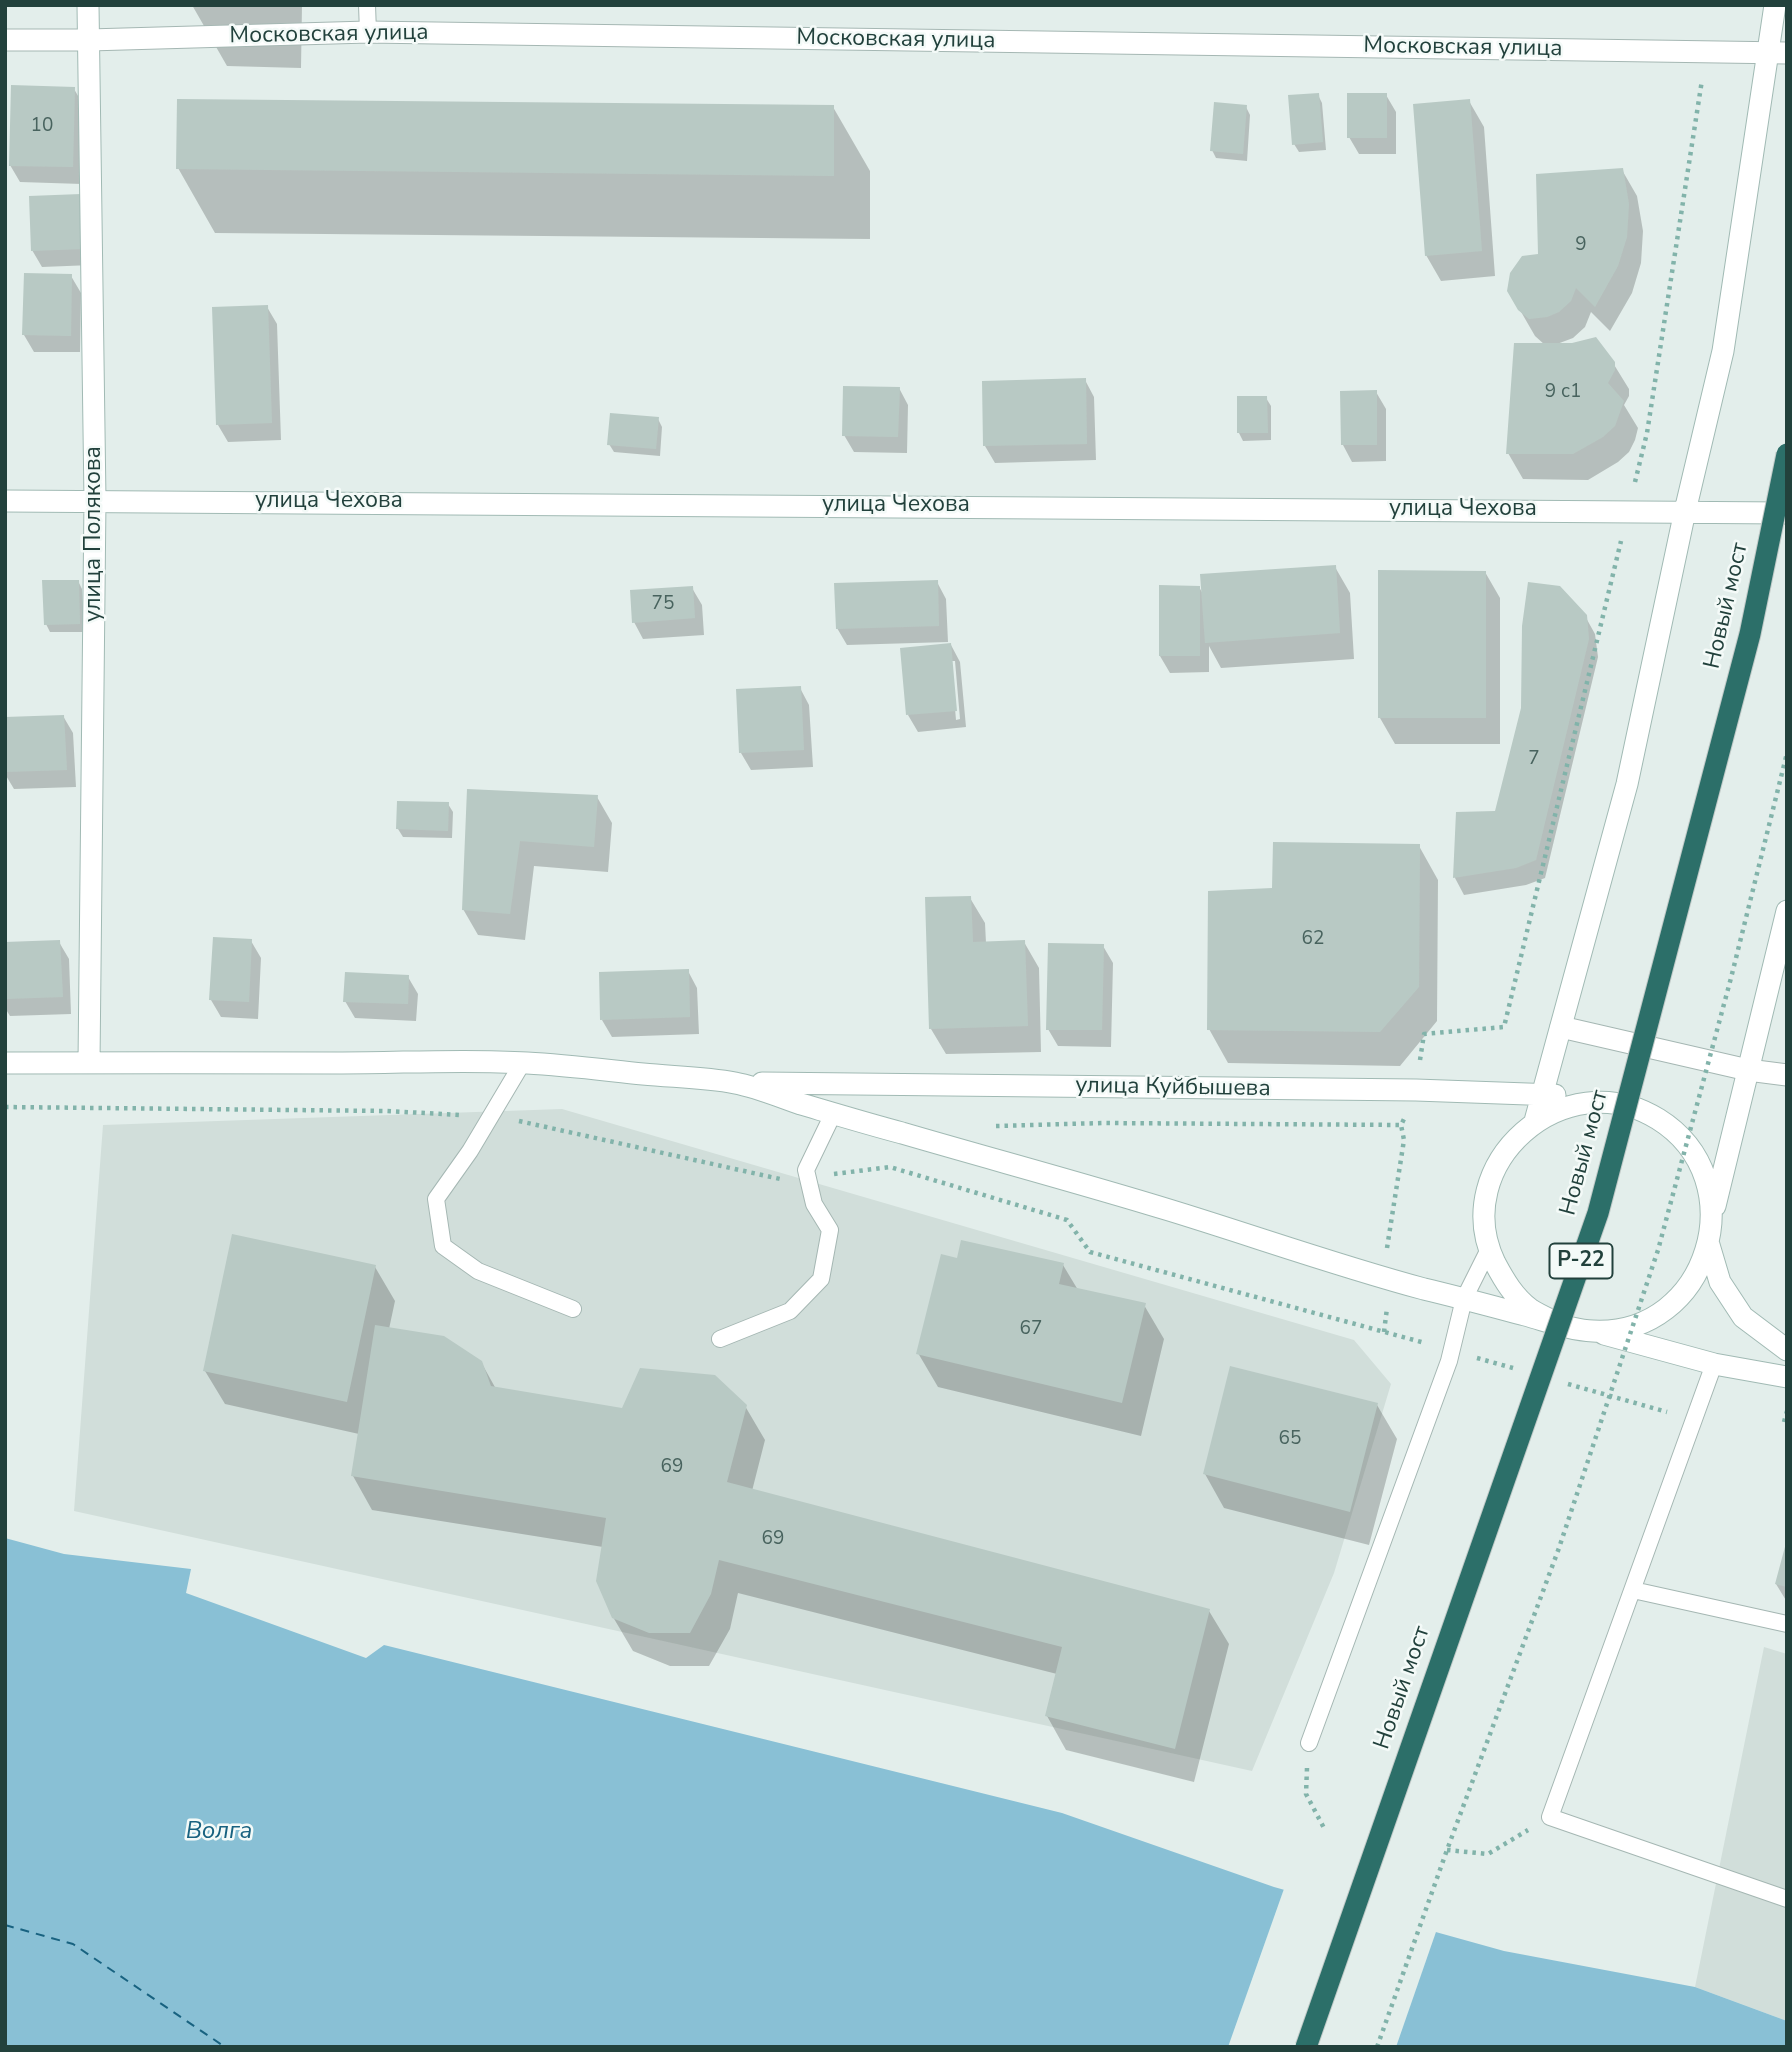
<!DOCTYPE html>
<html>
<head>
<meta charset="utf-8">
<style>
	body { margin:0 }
	#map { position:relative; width:1792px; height:2052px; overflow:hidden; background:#e3eeeb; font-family:"Nunito Sans",sans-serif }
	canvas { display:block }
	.frame { position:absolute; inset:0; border:7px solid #22413c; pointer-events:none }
</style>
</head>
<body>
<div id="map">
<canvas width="1792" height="2052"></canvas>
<div class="frame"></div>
</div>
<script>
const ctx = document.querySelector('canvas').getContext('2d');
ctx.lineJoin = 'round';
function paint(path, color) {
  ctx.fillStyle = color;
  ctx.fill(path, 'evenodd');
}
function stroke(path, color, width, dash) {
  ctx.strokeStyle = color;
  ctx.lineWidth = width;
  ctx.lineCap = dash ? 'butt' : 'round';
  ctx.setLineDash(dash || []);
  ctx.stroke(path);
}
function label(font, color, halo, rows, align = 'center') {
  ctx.font = font + ' "Nunito Sans",sans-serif';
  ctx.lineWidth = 5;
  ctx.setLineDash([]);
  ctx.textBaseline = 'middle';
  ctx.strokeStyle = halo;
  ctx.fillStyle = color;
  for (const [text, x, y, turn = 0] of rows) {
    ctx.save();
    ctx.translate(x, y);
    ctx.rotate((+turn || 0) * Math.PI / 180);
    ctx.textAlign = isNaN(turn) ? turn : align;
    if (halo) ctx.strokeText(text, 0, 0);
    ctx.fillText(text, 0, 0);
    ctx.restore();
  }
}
paint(new Path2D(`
	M562,1109L1354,1340L1391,1384L1334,1573L1252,1771L74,1511L103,1125Z
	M1764,1647L1787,1654V2021L1695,1987Z`), '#d1deda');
paint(new Path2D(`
	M5,1538L64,1554L191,1569L186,1593L366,1658L384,1645L1062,1813L1274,1887L1504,1951L1695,1987L1787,2021V2047H5Z`), '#89c0d5');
paint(new Path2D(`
	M1285,1886L1437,1929L1396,2047H1228Z`), '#e3eeeb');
paint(new Path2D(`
	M192,5H302L301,68L227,66Z
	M74,89L84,106L82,184L20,182L10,165Z
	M1318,95L1322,103L1326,150L1299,152L1294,144Z
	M1386,95L1396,112V154H1359L1349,137Z
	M1469,101L1484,127L1495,276L1441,281L1426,255Z
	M833,107L870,171V239L215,233L178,168Z
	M1246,107L1250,115L1247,161L1216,158L1212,150Z
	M1622,170L1637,196L1643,231L1641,263L1632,293L1610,331L1591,312L1585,327L1573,338L1557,344L1613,363L1629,389V396L1624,405L1638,428L1635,440L1629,452L1618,462L1588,480L1523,479L1508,453L1545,345L1535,336L1509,291Z
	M80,196L92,265L42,267L32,250Z
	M71,276L81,293L80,352H34L24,335Z
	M267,307L277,324L281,440L228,442L218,425Z
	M1085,380L1094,397L1096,460L995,463L985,446Z
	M899,388L908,405L907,453L854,452L844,435Z
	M1376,392L1386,409V461L1352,462L1343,445Z
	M1266,398L1271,406V440L1243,441L1239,433Z
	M658,419L662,427L660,456L614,452L609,444Z
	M1335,567L1350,593L1354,659L1221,668L1209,646V672L1170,673L1160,656L1199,587L1203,594Z
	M1485,572L1500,598V744H1395L1380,718Z
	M78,581L82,589L84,632H50L46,624Z
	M937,582L946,599L948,642L847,645L837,628Z
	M692,588L702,605L704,635L643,639L634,622Z
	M1585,616L1595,634L1598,657L1545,878L1526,885L1464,895L1455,878L1457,814L1497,812Z
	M951,645L960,662L966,727L918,732L908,715ZM951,661H955L960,719L956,720Z
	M800,688L809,705L813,767L751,770L741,753L737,691Z
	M63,716L73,733L76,787L14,789L5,774V718Z
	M469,791L597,797L612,823L608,872L534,866L525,940L478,935L463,909Z
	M448,804L453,812L452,838L403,837L398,829Z
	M1419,846L1438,880L1437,1021L1400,1066L1228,1063L1209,1029L1273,890Z
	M970,898L985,923L986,943L1024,942L1039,968L1041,1052L946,1054L931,1029Z
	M251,941L261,958L258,1019L221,1017L211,1000Z
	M59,942L69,959L71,1014L10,1016L5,1008V944Z
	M1103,946L1113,963L1111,1047L1058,1046L1048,1029Z
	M688,971L697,988L699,1034L612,1037L602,1020Z
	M408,977L418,994L416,1021L355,1018L345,1001Z
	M959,1260L1063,1265L1078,1290L1144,1305L1164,1339L1141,1436L938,1387L918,1353Z
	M375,1267L395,1301L389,1329L481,1362L496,1389L623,1410L745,1406L765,1440L752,1491L1209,1611L1229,1644L1194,1782L1066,1750L1047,1716L1057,1674L738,1593L730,1629L709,1666H670L633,1651L613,1617L603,1547L372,1510L353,1476L359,1434L225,1404L205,1371Z
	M1377,1405L1397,1439L1369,1545L1224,1508L1205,1474Z
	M1787,1546V1602L1776,1584Z`), '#0003');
stroke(new Path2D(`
	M5,1925L73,1944L225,2047`), '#186280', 2, [9, 7]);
paint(new Path2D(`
	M11,85L75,87L73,167L9,166Z
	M1319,93L1323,142L1292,145L1288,95Z
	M1347,93H1387V138H1347Z
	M177,99L834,105V176L176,169Z
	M1470,99L1482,251L1425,256L1413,104Z
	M1214,102L1247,105L1243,154L1210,151Z
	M1623,168L1629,204L1627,237L1618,266L1595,307L1576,288L1571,301L1559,312L1547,317L1529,319L1518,310L1507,291L1510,273L1522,256L1538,254L1536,174Z
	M81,194L83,249L31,251L29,196Z
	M24,273L72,274L71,336L22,335Z
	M268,305L272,423L216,425L212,307Z
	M1596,337L1615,362V370L1608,383L1624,401L1615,426L1603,437L1573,454H1506L1514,343H1572Z
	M1086,378L1087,444L983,446L982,381Z
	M843,386L900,387L898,437L842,436Z
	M1377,390V445H1341L1340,391Z
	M1237,396H1267L1268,433H1237Z
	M610,413L659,417L656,449L607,445Z
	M1336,565L1340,633L1205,643L1200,574Z
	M1378,570L1486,571V718H1378Z
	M42,580H79L80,624L44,625Z
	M938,580L939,626L836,629L834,583Z
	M1528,582L1560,586L1587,615L1589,639L1536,860L1516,868L1453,878L1456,812L1495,811L1521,708L1522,626Z
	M1159,585L1200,586V656H1159Z
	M693,586L695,618L632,623L630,590Z
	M951,643L957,711L906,715L900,648Z
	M801,686L804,750L739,753L736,689Z
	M64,715L67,770L5,772V717Z
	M467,789L598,795L594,847L520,841L510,914L462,910Z
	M397,801L449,802L448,831L396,829Z
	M1273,842L1420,844L1419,987L1380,1032L1207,1030L1208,891L1272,888Z
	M971,896L973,942L1025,940L1028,1026L929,1029L925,897Z
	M213,937L252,939L249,1002L209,1000Z
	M60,940L63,997L5,999V942Z
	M1048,943L1104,944L1102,1030H1046Z
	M689,969L690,1017L600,1020L599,972Z
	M345,972L409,975L408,1004L343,1002Z
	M232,1234L376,1265L347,1402L203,1371Z
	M961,1240L1064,1263L1059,1284L1146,1303L1122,1403L916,1354L941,1254L957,1258Z
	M375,1325L444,1336L482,1361L491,1386L622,1408L640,1368L715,1375L747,1405L727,1482L1210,1609L1175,1749L1045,1716L1062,1647L719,1560L711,1594L690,1633H649L612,1618L596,1581L606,1518L351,1476Z
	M1230,1366L1378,1403L1350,1512L1203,1474Z
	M1786,1543H1787V1587L1775,1584Z`), '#b8c9c4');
const lane = new Path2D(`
	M367,5L368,32
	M523,1062L470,1151L436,1199L443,1246L478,1271L573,1309
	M720,1339L790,1311L821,1279L830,1230L814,1204L806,1170L833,1114
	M1714,1364L1550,1817L1787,1899
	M1633,1590L1787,1624
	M1309,1743L1449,1361L1464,1299L1489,1249`);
const street = new Path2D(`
	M5,40H89L368,32L1787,53
	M1561,1027L1748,1070L1787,1075`);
const secondary = new Path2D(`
	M88,5L95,500L89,1062
	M5,501L1787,513
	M5,1063C117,1062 230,1063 342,1063C403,1063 466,1059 527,1063C566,1065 604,1070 643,1074C673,1077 705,1077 735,1083C757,1087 780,1097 801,1104C835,1114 868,1124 902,1133C991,1159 1081,1183 1169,1210C1254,1236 1338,1266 1424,1289C1458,1297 1491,1306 1525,1315C1547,1321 1570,1330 1593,1331C1709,1337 1756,1180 1658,1119C1565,1061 1447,1164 1495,1263C1504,1280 1514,1297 1530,1309C1539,1315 1551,1320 1561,1325
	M762,1083L1416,1090L1555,1095
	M1535,1121L1627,784L1685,511L1723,351L1775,5
	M1715,1206L1787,911
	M1709,1245L1720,1282L1743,1317L1787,1350
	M1604,1334L1714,1364L1787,1377`);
stroke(lane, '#a5b7b3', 18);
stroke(street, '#a5b7b3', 23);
stroke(secondary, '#a1bab4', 23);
stroke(new Path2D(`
	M1635,482L1647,433L1702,80
	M1420,1060L1424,1034L1504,1027L1621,541
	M5,1107L387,1111L461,1115
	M519,1121L780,1179
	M996,1126L1103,1123L1401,1125
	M834,1174L890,1167L1067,1220L1090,1252L1425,1343
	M1387,1248L1404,1140L1401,1125L1404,1119
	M1384,1332L1387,1308
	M1477,1358L1513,1368
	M1568,1384L1667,1412
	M1784,1422L1787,1411
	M1307,1768L1306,1794L1324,1828
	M1447,1850L1488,1854L1528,1830`), '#82b3aa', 4.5, [3.5, 5]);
stroke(lane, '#fff', 16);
stroke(street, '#fff', 21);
stroke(secondary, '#fff', 21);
const highwayBridge = new Path2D(`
	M1306,2047L1598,1213L1750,634L1787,454`);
stroke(highwayBridge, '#c1cac8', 23, []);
stroke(new Path2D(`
	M1377,2047L1447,1850L1559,1548L1658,1250L1731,978L1787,753`), '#82b3aa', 4.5, [3.5, 5]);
stroke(highwayBridge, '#2c6f69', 21);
label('19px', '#48635e', null, [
	["10",42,126],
	["9",1581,245],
	["9 с1",1563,392],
	["75",663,604],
	["7",1534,759],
	["62",1313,939],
	["67",1031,1329],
	["65",1290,1439],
	["69",672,1467],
	["69",773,1539]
]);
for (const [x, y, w] of [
	[1581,1261,63]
]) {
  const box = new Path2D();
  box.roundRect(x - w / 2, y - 17.5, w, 35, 5);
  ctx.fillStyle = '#f4faf8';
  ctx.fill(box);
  stroke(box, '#22413c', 2);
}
label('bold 21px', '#22413c', null, [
	["Р-22",1581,1261]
]);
label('23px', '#22413c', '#f4faf8', [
	["Московская улица",329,35,-1],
	["Московская улица",896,40,1],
	["Московская улица",1463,48,1],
	["улица Чехова",329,501],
	["улица Чехова",896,505],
	["улица Чехова",1463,509],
	["улица Полякова",94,534,-90],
	["Новый мост",1727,606,-77],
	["улица Куйбышева",1173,1088,1],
	["Новый мост",1585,1153,-75],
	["Новый мост",1403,1688,-71]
]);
label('italic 24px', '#186280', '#f4faf8', [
	["Волга",219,1832]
]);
</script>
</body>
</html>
